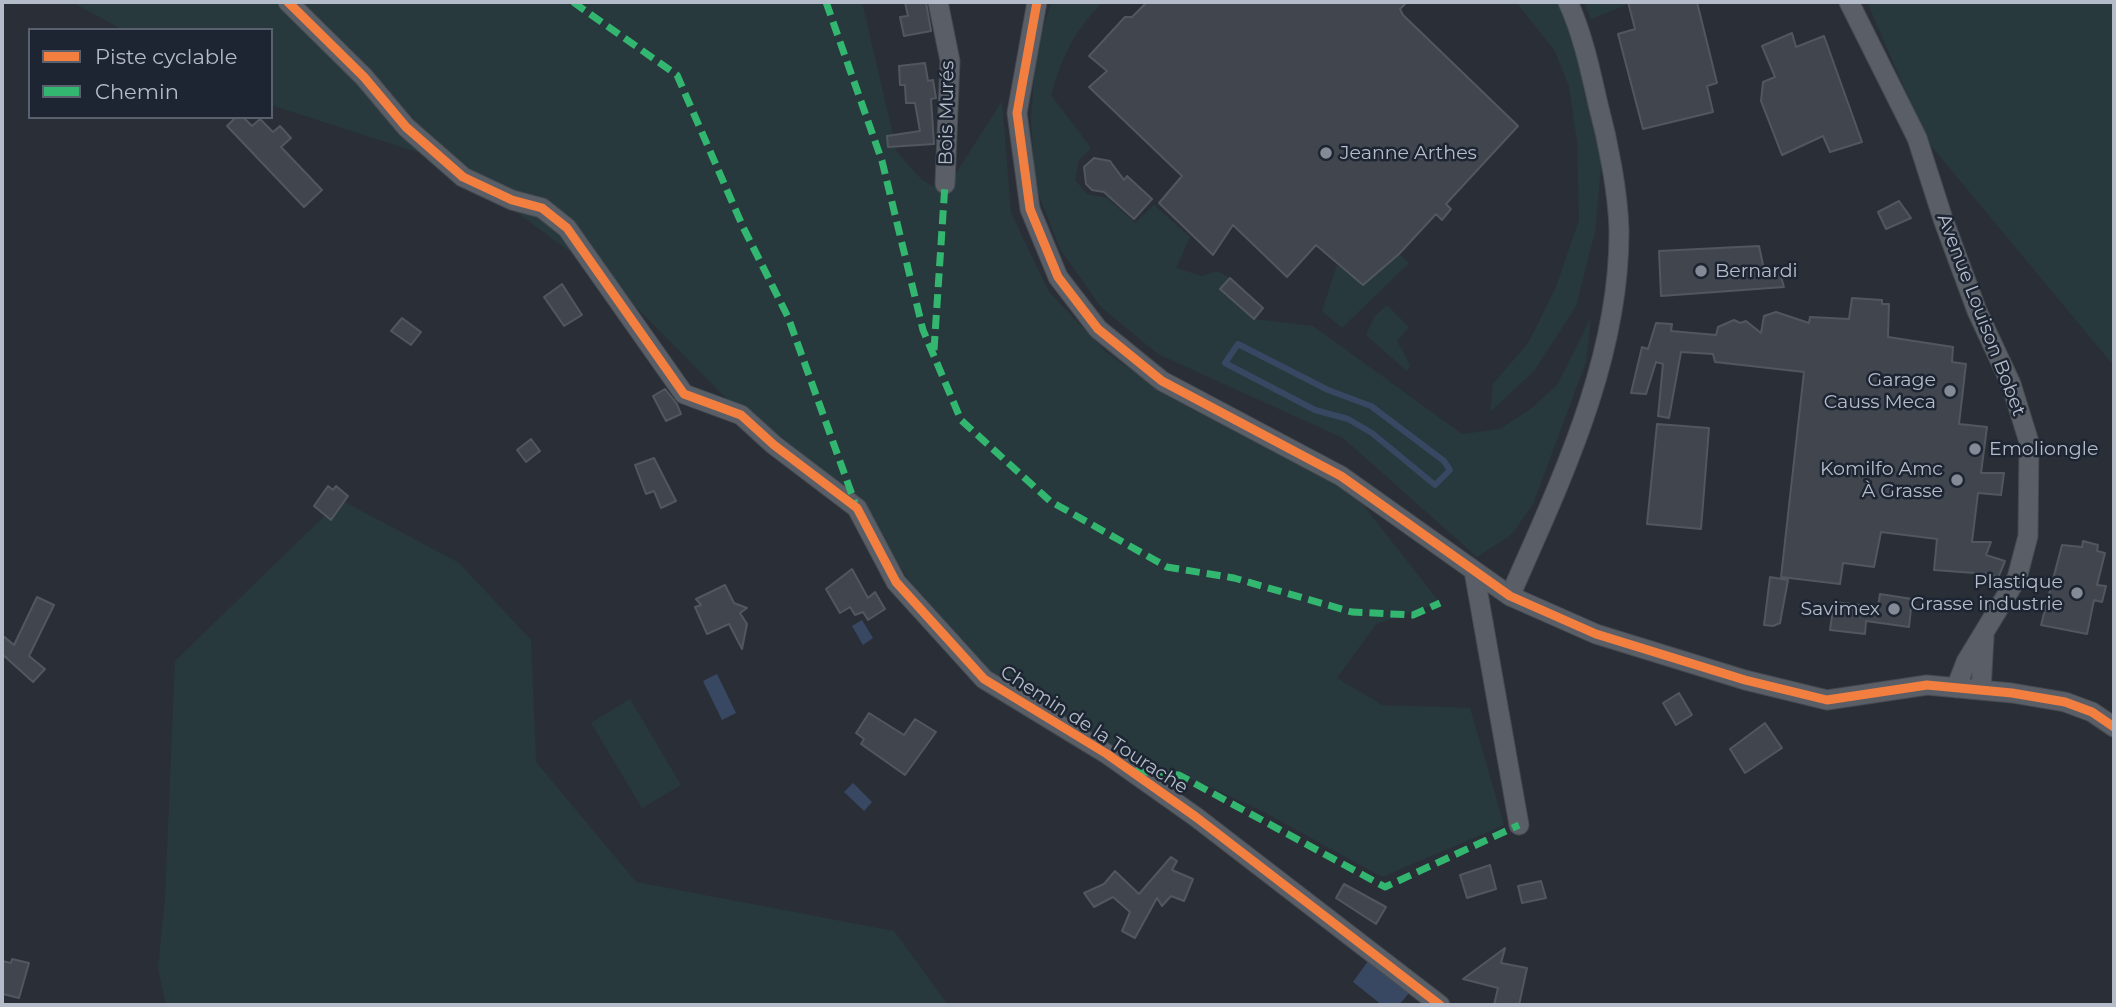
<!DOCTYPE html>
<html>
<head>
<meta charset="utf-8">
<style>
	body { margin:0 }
	#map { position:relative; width:2116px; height:1007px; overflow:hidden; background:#2a2f37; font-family:Montserrat,sans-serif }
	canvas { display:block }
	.frame { position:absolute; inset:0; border:4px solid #b4bbc9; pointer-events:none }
	.legend { position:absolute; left:28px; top:28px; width:245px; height:91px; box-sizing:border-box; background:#1d2532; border:2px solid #59616e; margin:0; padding:9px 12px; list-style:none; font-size:21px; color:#b4bbc9 }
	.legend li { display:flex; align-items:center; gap:14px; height:35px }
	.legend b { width:35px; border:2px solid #59616e }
</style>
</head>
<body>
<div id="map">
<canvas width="2116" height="1007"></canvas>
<div class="frame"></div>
<ul class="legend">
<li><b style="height:9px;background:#f27e40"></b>Piste cyclable</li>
<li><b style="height:9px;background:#33b770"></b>Chemin</li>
</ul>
</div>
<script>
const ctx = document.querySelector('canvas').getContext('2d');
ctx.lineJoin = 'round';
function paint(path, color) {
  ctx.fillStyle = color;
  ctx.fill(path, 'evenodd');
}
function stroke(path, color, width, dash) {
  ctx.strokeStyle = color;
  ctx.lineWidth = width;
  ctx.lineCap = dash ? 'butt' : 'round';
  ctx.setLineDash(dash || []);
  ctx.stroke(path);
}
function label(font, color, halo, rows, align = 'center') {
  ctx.font = font + ' Montserrat,sans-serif';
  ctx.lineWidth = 5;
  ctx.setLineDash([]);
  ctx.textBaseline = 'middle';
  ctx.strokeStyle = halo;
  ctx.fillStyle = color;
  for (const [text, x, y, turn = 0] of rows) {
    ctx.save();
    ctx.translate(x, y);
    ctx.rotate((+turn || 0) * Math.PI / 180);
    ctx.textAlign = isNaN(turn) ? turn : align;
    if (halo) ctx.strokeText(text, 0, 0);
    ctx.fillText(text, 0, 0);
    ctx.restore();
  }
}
paint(new Path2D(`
	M72,2H860L863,6L897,152L921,179L937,189L955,175L1002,101L1011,213L1049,292L1106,352L1165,394L1323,476L1360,501L1440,603L1376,624L1337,678L1382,705L1470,708L1504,825L1382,877L1264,812L1204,784L1104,749L1005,688L960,652L845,489L756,417L727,399L610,281L448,162L271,105V30H123Z
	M1052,2H1103C1073,33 1063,54 1051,95L1091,148L1079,160L1075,180L1087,194L1107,198L1135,223L1154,205L1190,237L1176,268L1202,276L1217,271L1230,278L1220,290L1254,319L1313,326L1462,434L1500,429L1532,408L1558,384L1591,317L1586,362L1533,504L1512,534L1477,557L1343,438L1158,354L1101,307L1060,249L1035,185L1031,119L1036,47Z
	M1516,2H1559L1576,44L1602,157L1595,232L1576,306L1534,371L1490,412L1493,384L1529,342L1556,287L1579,220L1577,142L1569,86L1555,51Z
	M1584,2H1634L1591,19Z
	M1867,2H2114V366L1928,142Z
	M1399,254L1409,263L1342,328L1322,311L1337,265L1363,285Z
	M1387,305L1409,327L1397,341L1410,365L1407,371L1366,335L1375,316Z
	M341,500L459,563L531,640L536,762L636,882L894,931L948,1005H166L158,968L165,899L175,661Z
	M630,699L681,785L642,808L591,723Z`), '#27393d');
paint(new Path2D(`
	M862,620L873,638L863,645L852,626Z
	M717,674L736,713L722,720L703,681Z
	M853,783L872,802L864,811L844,792Z
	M1368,961L1409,993L1399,1005H1382L1353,982Z`), '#384863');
stroke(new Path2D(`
	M1238,344L1328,390L1371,406L1444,461L1450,470L1435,485L1372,433L1348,419L1315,410L1225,363Z`), '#384863', 6);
const building = new Path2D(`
	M905,2H926L931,31L904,36L900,17L908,16Z
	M1147,2H1407L1400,9L1403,15L1518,126L1446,204L1451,209L1442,220L1436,214L1399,254L1363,285L1316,245L1287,277L1233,225L1213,255L1159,203L1182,176L1089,87L1107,71L1089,56L1125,17H1132Z
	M1628,2H1697L1717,83L1707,86L1713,112L1643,129L1618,34L1635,29Z
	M1792,33L1796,47L1824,36L1862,142L1830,152L1823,136L1782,155L1761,101L1763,82L1775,77L1762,46Z
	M925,63L928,81L933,80L936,98L931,99L934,144L888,147L887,136L920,131L915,103H906L905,85H900L899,66Z
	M236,117H243L252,126L260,119L273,132L280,126L291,138L281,147L322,190L304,207L227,126Z
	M1094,158L1110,161L1124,180L1127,176L1152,199L1134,219L1104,192L1092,190L1086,184L1084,167Z
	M1899,201L1911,218L1886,229L1878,212Z
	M1759,246L1765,274L1779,270L1784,287L1661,296L1659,251Z
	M1230,278L1263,308L1254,319L1220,289Z
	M562,284L582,315L564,326L544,297Z
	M1852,298L1882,300V304H1889L1888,337L1953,347L1952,362L1966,364L1959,424L1987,427L1981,473H2004L2001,495L1978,493L1972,542H1991L1986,555L2005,561L1998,578L1988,574L1934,570L1937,539L1881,532L1874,567L1843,563L1840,584L1781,577L1804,372L1715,362L1713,354L1681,352L1669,418L1658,416L1663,364L1656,362L1646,394L1631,393L1642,347L1648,349L1656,323L1672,324L1671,331L1716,335L1718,327L1734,320L1740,323L1746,321L1761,333L1764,316L1776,312L1809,323L1810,317L1849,319Z
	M402,318L421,332L411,345L391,331Z
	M665,389L677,404L681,414L666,421L653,396Z
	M1657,424L1709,428L1701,529L1647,524Z
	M531,439L540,451L526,462L517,450Z
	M654,458L676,501L661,508L654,491L646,494L635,465Z
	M328,486L333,490L336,486L348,496L331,520L314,506Z
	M2083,541L2098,545L2097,551L2105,553L2097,585L2106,586L2102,602L2094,600L2087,634L2041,625L2062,545L2082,547Z
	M852,569L868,598L875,592L885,609L868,620L863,612L855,615L850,607L840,613L826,589Z
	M1770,577L1788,580L1780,623L1773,626L1764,625Z
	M725,585L734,603L747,608L740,613L747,624L742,649L729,624L707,634L695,607L701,605L696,599Z
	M1880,594L1912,599L1909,627L1866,621L1865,634L1830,630L1834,602L1878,607Z
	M37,597L54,605L29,656L45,669L33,682L2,654V635L14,645Z
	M1679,693L1692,715L1676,725L1663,703Z
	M869,713L904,735L915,719L936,732L905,775L861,744L864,739L856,733Z
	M1765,723L1782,748L1745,773L1730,749Z
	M1171,857L1177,861L1172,870L1193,879L1184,901L1171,896L1162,906L1157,898L1135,938L1122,931L1130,912L1113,897L1094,907L1084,893L1104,884L1115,871L1139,894Z
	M1490,865L1496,889L1467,898L1460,875Z
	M1541,881L1546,898L1522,903L1518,886Z
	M1344,884L1386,907L1376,924L1336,898Z
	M1505,948L1501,963L1527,968L1519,1005H1494L1498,988L1463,979Z
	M12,959L29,963L19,998L3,994L2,961L11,963Z`);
paint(building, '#41464e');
stroke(building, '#52575f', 2);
const minor = new Path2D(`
	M288,2L364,77L406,127L463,177L512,200L542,208L567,228L684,394L741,415L774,445L857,508L896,582L984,679L1107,754L1196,817L1440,1005
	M938,2L950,61L945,184
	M1037,2L1017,113L1030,209L1058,277L1098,329L1162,381L1341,476L1510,596L1596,634L1745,680L1827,700L1927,685L2012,693L2065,702L2092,712L2114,727
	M1849,2L1917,138L1943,219L1977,311L2011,384L2029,442L2028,536L2017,578L1966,662L1956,688
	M1474,571L1519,825
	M1510,596C1561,480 1620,359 1619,230C1618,192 1608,141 1598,104C1590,69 1583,35 1568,2
	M1981,690L1984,637`);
stroke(minor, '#464a50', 21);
stroke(minor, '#5a5e66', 19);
stroke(new Path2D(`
	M573,2L677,75L743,227L788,317L855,503
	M826,2L882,161L923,330L961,420L1050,501L1167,567L1234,578L1352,612L1413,615L1440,603
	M934,350L945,184
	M1134,771L1179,775L1385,887L1519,825`), '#33b770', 7, [14, 7]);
stroke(new Path2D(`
	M288,2L364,77L406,127L463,177L512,200L542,208L567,228L684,394L741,415L774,445L857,508L896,582L984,679L1107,754L1196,817L1440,1005
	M1037,2L1017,113L1030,209L1058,277L1098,329L1162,381L1341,476L1510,596L1596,634L1745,680L1827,700L1927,685L2012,693L2065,702L2092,712L2114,727`), '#f27e40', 9);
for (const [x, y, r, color] of [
	[1326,153,7,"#848a96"],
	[1701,271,7,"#848a96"],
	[1950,391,7,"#848a96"],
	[1975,449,7,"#848a96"],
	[1957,480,7,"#848a96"],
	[2077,593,7,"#848a96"],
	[1894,609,7,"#848a96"]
]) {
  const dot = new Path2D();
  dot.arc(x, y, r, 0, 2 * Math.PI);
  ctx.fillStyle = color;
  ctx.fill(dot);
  stroke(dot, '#1d2532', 2.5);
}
label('19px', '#b4bbc9', '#1d2532', [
	["Bois Murés",947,113,-89],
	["Avenue Louison Bobet",1981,315,69],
	["Chemin de la Tourache",1094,730,33]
]);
label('19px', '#b4bbc9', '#1d2532', [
	["Jeanne Arthes",1340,153,"left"],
	["Bernardi",1715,271,"left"],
	["Garage",1936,380],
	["Causs Meca",1936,402],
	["Emoliongle",1989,449,"left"],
	["Komilfo Amc",1943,469],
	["À Grasse",1943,491],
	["Plastique",2063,582],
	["Grasse industrie",2063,604],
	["Savimex",1880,609]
], 'right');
</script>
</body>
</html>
